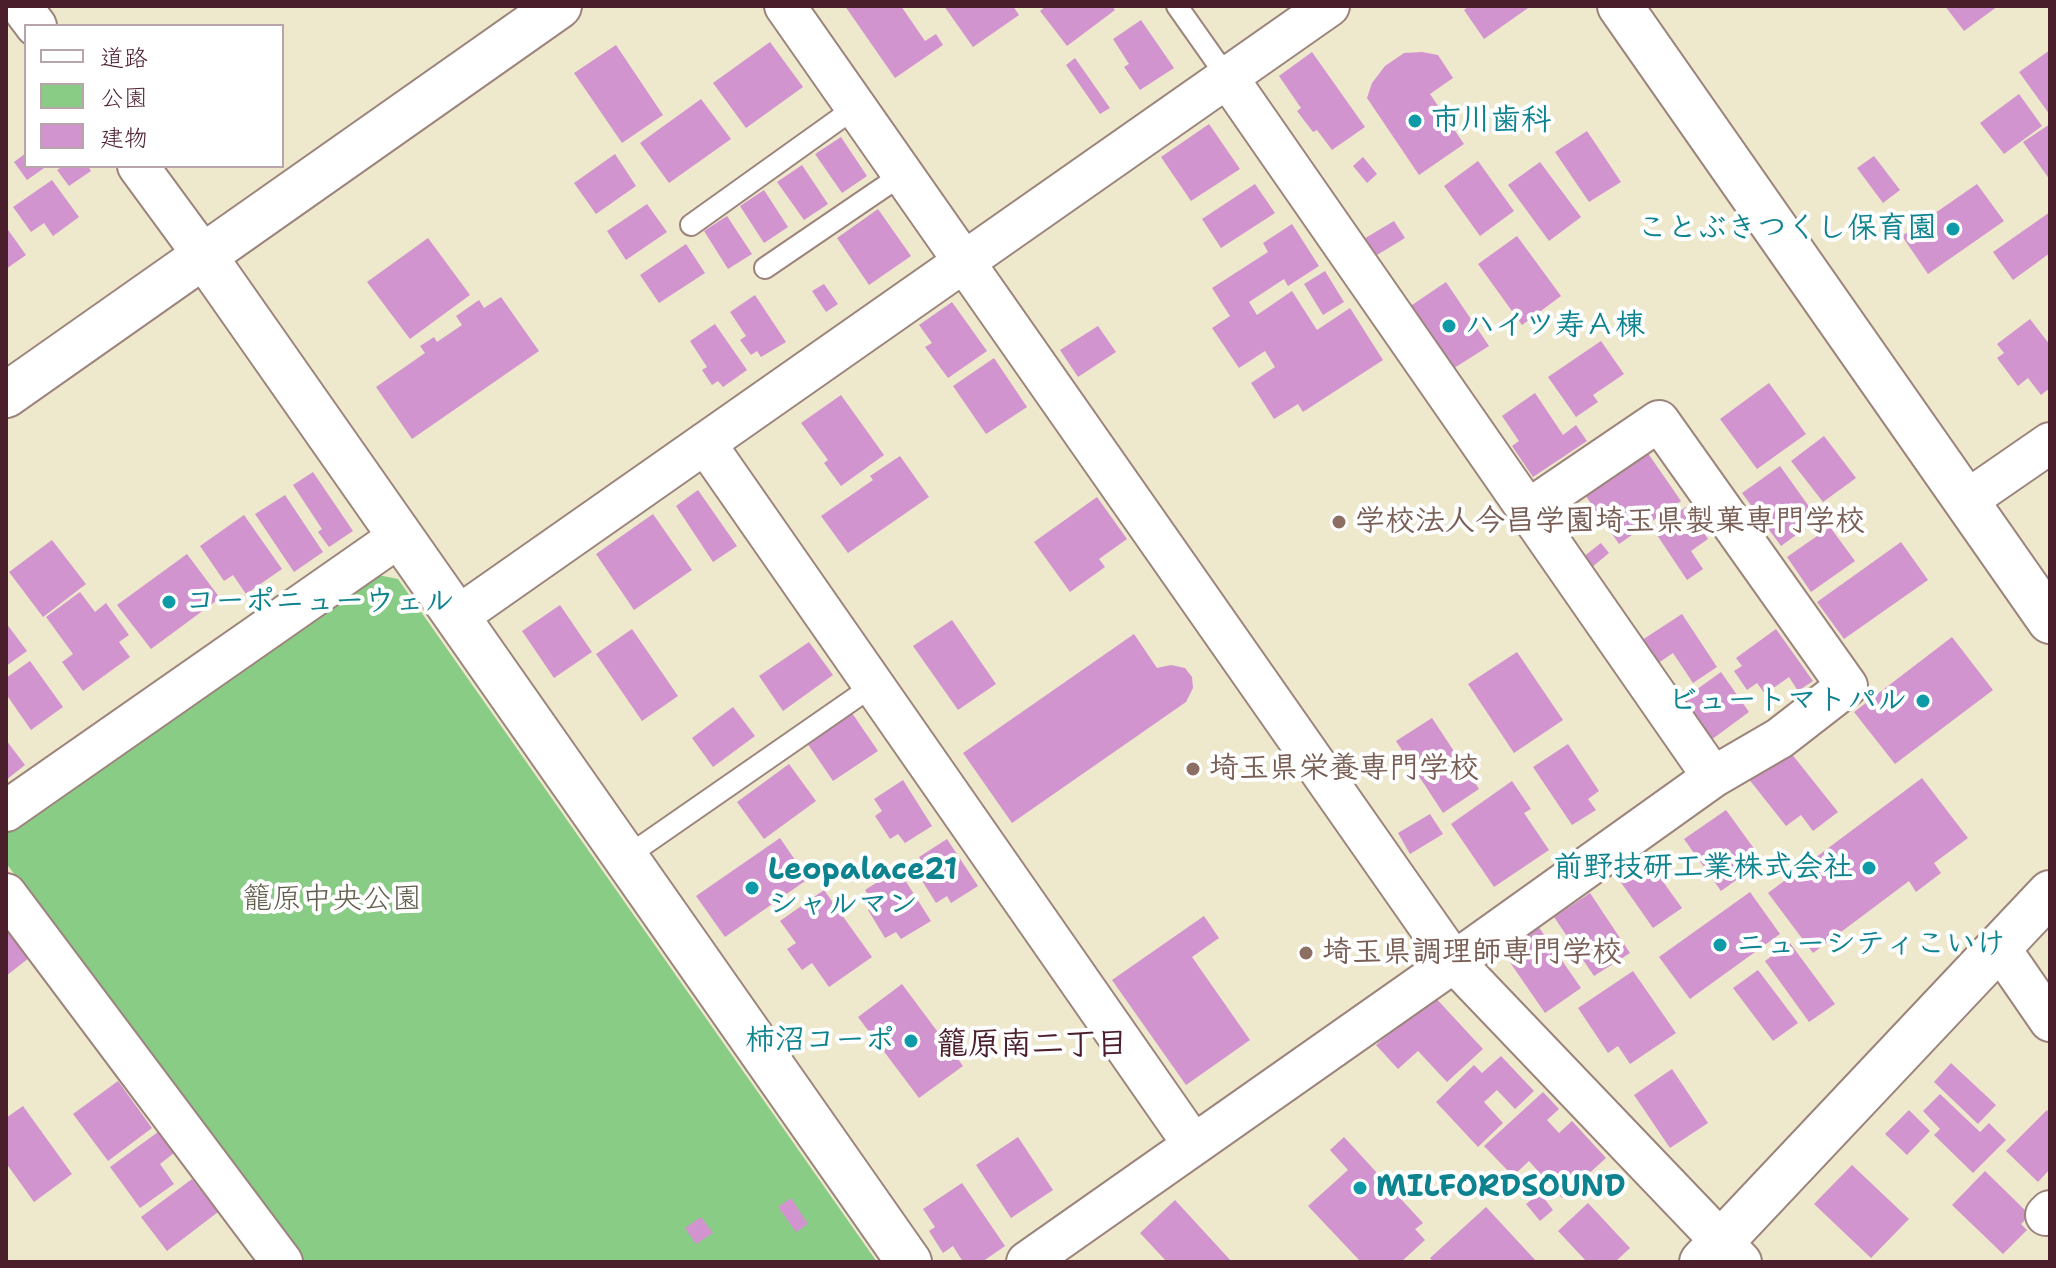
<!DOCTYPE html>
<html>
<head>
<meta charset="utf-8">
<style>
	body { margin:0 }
	#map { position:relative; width:2056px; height:1268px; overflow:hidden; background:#eee8cd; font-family:"Shantell Sans","Klee One",sans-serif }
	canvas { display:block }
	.frame { position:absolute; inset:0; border:8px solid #4a1f2b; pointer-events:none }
	.legend { position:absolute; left:24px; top:24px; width:260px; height:144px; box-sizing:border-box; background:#fff; border:2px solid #b7a5aa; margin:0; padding:10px 14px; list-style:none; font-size:24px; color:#4a1f2b }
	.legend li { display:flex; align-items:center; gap:16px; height:40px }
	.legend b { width:40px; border:2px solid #b7a5aa }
</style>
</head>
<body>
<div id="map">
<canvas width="2056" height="1268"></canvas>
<div class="frame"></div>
<ul class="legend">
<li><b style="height:10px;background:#fff"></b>道路</li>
<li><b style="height:22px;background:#89cc85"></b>公園</li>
<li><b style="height:22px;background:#d294ce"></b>建物</li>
</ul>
</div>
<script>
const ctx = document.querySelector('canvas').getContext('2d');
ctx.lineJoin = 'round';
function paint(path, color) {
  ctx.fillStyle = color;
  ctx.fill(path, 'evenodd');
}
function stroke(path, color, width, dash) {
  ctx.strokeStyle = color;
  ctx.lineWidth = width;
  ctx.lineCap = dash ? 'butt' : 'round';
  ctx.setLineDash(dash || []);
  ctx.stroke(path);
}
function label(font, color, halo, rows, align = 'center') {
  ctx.font = font + ' "Shantell Sans","Klee One",sans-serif';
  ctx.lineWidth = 8;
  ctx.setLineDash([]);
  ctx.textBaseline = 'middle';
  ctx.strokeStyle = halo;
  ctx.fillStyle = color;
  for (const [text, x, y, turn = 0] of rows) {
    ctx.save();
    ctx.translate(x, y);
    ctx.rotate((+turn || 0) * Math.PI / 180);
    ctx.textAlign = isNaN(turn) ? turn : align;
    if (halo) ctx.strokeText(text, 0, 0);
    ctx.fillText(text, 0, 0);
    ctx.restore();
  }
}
paint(new Path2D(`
	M373,574L398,579L877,1262H305L6,863V830Z`), '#89cc85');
paint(new Path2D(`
	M845,6H901L925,41L936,34L943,45L895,78Z
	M944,6H1013L1019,15L973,47Z
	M1046,6H1112L1115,10L1067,46L1040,11Z
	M1469,6H1526L1528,8L1484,39L1464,10Z
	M1945,6H1998L1964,31Z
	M1141,20L1174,68L1140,90L1124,67L1129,64L1113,39Z
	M770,42L803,87L746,128L713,83Z
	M616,45L663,115L622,143L574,73Z
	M2050,50V115L2019,72Z
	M1312,52L1365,127L1332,150L1317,130L1313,132L1297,111L1301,108L1279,76Z
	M1422,52L1438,55L1453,78L1430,94L1464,144L1419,175L1367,98L1372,83L1385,66L1404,53Z
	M1075,58L1110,108L1100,114L1066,65Z
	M2019,94L2042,126L2004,154L1980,123Z
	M701,99L731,139L669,183L640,143Z
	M1209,124L1240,169L1191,201L1161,157Z
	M2050,124V180L2023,142Z
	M1587,131L1621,182L1589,202L1555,152Z
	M841,137L867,176L842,193L815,154Z
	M26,153V166H47L27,180L14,162Z
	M615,154L636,186L596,214L574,183Z
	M1874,156L1900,190L1883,203L1857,168Z
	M1363,157L1377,174L1367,183L1353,166Z
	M1478,161L1514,211L1480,236L1444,186Z
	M1540,162L1581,217L1549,241L1508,185Z
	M802,165L828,204L804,220L777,182Z
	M63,166H88L91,171L69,186L57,170Z
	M52,180L79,217L53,236L44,223L31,232L13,207Z
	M1255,184L1275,213L1221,248L1202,219Z
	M1977,184L2004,221L1928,274L1902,236Z
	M764,190L788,227L764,243L740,206Z
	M647,204L667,232L626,260L607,231Z
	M878,209L911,256L869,285L837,238Z
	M2050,212V253L2013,280L1993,252Z
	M727,216L752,254L728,269L704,231Z
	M1394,221L1405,238L1372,258L1362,240Z
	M1292,224L1319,266L1288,286L1284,279L1249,302L1257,315L1292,291L1317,330L1350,308L1383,360L1303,412L1298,404L1274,419L1251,383L1275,367L1265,351L1239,368L1212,328L1230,316L1212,288L1268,252L1263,243Z
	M6,227L26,255L6,269Z
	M1517,236L1561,296L1522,325L1478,264Z
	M428,238L470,295L410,339L367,282Z
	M686,244L705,273L659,303L640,275Z
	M1325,271L1344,302L1323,315L1304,284Z
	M1446,282L1489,346L1451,370L1409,307Z
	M824,284L838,304L826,312L812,291Z
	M755,295L786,342L761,357L757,351L751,355L740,340L746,336L730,312Z
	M501,297L539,351L412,439L376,387L425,353L420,346L434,337L437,342L462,325L456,316L479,300L484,308Z
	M952,302L987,351L948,378L925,347L932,343L919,325Z
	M2030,319L2050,345V388L2041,395L2028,378L2018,386L1997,358L2004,353L1997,344Z
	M715,324L747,370L723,387L718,381L712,385L702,370L707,367L690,341Z
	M1098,326L1116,352L1078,377L1060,350Z
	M1601,341L1624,374L1593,395L1598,402L1576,417L1548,377Z
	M994,358L1027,407L986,434L953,386Z
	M1769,383L1806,434L1757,469L1720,419Z
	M1535,393L1563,435L1576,425L1587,441L1533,477L1512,446L1519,441L1502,416Z
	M841,395L884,455L841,486L824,463L828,460L801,423Z
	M1824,436L1856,478L1823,502L1791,461Z
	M1645,449L1681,501L1619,544L1583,492Z
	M900,456L929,497L848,553L821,516L873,480L870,476Z
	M1780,466L1818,519L1781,546L1742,493Z
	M313,472L353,531L329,547L318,532L322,529L293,485Z
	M698,490L737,546L713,562L676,506Z
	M285,495L323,552L294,572L255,514Z
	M1097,497L1127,539L1099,559L1105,567L1070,592L1034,542Z
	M1686,507L1708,539L1691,551L1703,569L1687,580L1653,529Z
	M653,514L692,570L634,610L596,554Z
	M244,515L282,569L246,594L233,575L224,581L200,546Z
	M1830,527L1855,561L1811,592L1787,557Z
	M52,540L86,584L43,617L9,572Z
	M1901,542L1928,580L1844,639L1817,602Z
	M1601,543L1609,553L1591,568L1583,557Z
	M187,554L220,598L151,649L117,605Z
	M80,592L95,612L106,603L129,635L119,642L130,657L83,691L62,662L73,654L46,617Z
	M560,605L592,652L554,678L522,631Z
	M1682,614L1717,667L1693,683L1673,653L1654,666L1639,642Z
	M952,620L996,684L958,710L913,646Z
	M6,623L27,651L6,666Z
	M632,629L678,696L642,721L596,654Z
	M1776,629L1813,681L1798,691L1789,677L1765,694L1757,683L1747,690L1734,671L1742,666L1736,658Z
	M1134,634L1157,668L1171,665L1185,668L1192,677L1193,688L1186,702L1012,823L963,753Z
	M1952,637L1993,690L1895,764L1854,712Z
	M809,642L833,675L783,711L759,676Z
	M1517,652L1563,720L1514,753L1468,684Z
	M30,661L63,707L31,730L6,694V678Z
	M1721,672L1749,712L1711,740L1682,700Z
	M733,707L755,736L713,767L692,738Z
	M852,713L878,751L833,781L807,743Z
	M1432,718L1479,789L1443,813L1396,741Z
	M6,740L25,765L6,780Z
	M1568,744L1599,791L1588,799L1596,810L1572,825L1533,767Z
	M1787,748L1838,812L1813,831L1801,815L1786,826L1748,778Z
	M789,764L816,801L764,839L737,802Z
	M1922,778L1968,838L1934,863L1941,873L1916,892L1909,881L1813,953L1768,893Z
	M903,780L932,826L905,843L898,834L890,839L875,816L882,811L874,799Z
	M1512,781L1531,809L1524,813L1549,850L1494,887L1451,824Z
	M1726,810L1763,861L1721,891L1684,839Z
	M1430,814L1443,834L1410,854L1398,833Z
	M780,838L808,879L725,937L696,896Z
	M947,839L978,886L951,903L947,896L936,903L919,876L927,871L919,857Z
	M1648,861L1682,908L1653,928L1620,881Z
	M898,869L931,921L901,939L896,932L885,938L868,910L875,905L865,890Z
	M824,890L872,957L829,987L812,963L802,970L787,949L796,943L780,921Z
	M1750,892L1780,934L1690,999L1659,957Z
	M1590,893L1630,953L1594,976L1554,917Z
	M1204,916L1219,938L1192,957L1250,1040L1186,1085L1112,980Z
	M1536,923L1581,988L1545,1013L1500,948Z
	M6,928L29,958L6,976Z
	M1790,943L1835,1004L1809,1022L1765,961Z
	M1758,970L1798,1023L1773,1041L1733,988Z
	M1633,971L1676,1033L1630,1064L1618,1046L1608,1053L1578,1008Z
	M902,984L963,1066L919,1098L858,1017Z
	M1432,994L1483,1049L1447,1082L1418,1051L1398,1069L1376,1045Z
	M1501,1056L1534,1091L1515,1109L1497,1090L1484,1102L1503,1123L1478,1147L1436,1102L1474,1065L1482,1073Z
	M1951,1063L1996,1105L1978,1124L1934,1082Z
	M1672,1069L1708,1123L1670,1148L1634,1095Z
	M118,1081L152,1128L108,1161L73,1114Z
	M1543,1092L1559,1109L1547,1120L1559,1133L1572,1121L1606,1158L1562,1198L1529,1161L1513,1176L1484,1146Z
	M1940,1094L1980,1132L1989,1123L2006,1140L1973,1173L1934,1135L1940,1129L1923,1111Z
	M23,1106L72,1174L34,1202L6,1163V1118Z
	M1909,1110L1930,1131L1907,1155L1885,1134Z
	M2047,1110L2050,1114V1169L2038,1182L2006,1151Z
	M158,1132L174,1153L160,1164L174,1184L140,1208L110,1167Z
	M1018,1137L1053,1190L1011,1218L976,1165Z
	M1344,1137L1423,1223L1415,1229L1425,1240L1401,1262H1361L1308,1206L1348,1170L1330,1150Z
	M1852,1165L1909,1219L1871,1258L1814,1204Z
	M1985,1171L2030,1215L2021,1224L2027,1230L2003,1254L1952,1205Z
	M192,1179L218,1212L167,1251L141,1217Z
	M962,1183L1005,1246L982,1262H963L953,1246L943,1253L929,1231L935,1227L923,1209Z
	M1540,1193L1553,1210L1540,1221L1526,1204Z
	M791,1198L808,1224L796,1232L778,1207Z
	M1175,1200L1232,1262H1167L1140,1233Z
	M1588,1203L1630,1248L1615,1262H1587L1558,1231Z
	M1486,1207L1537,1262H1433L1430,1258Z
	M701,1217L713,1233L696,1244L685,1228Z`), '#d294ce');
const lane = new Path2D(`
	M1177,6L1227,77
	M691,225L856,107
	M765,268L903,174
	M626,857L874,685`);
const street = new Path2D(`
	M21,6L36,26
	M785,6L1454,962L1741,1262
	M1227,77L1713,777
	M138,166L204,256
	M705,443L1193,1144
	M1966,501L2050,443
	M457,617L1329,6
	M6,811L400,536
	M6,894L282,1262
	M1999,947L2050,1021
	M2046,1215L2050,1211
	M1027,1262L1454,962L1713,777L1780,738L1847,686L1659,421L1528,510`);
const secondary = new Path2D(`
	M1620,6L2050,621
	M204,256L909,1262
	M6,395L559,6
	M1702,1262L2050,893`);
stroke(lane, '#9c847c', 24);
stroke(street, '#9c847c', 44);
stroke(secondary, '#9c847c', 48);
stroke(lane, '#fff', 20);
stroke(street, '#fff', 40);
stroke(secondary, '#fff', 44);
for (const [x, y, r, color] of [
	[1415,121,8,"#0f9aa8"],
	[1953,229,8,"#0f9aa8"],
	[1449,326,8,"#0f9aa8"],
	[1339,522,8,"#8d6e63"],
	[169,602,8,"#0f9aa8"],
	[1923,701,8,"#0f9aa8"],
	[1193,769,8,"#8d6e63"],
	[1869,868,8,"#0f9aa8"],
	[752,888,8,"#0f9aa8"],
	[1720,945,8,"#0f9aa8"],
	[1306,953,8,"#8d6e63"],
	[911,1041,8,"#0f9aa8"],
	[1360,1188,8,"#0f9aa8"]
]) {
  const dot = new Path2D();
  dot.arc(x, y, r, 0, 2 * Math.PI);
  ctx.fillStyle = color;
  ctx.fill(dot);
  stroke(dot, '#fff', 3);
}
label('bold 30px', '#0d838f', '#fff', [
	["市川歯科",1431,121],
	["ことぶきつくし保育園",1937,229,"right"],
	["ハイツ寿Ａ棟",1465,326],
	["コーポニューウェル",185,602],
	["ビュートマトパル",1907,701,"right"],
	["前野技研工業株式会社",1853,868,"right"],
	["Leopalace21",768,871],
	["シャルマン",768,905],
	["ニューシティこいけ",1736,945],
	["柿沼コーポ",895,1041,"right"],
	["MILFORDSOUND",1376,1188]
], 'left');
label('bold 30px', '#785e54', '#fff', [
	["学校法人今昌学園埼玉県製菓専門学校",1355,522],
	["埼玉県栄養専門学校",1209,769],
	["埼玉県調理師専門学校",1322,953]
], 'left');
label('30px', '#605c4a', '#fff', [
	["籠原中央公園",332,900]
]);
label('bold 32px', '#4a1f2b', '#fff', [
	["籠原南二丁目",1032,1046]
]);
</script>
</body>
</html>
